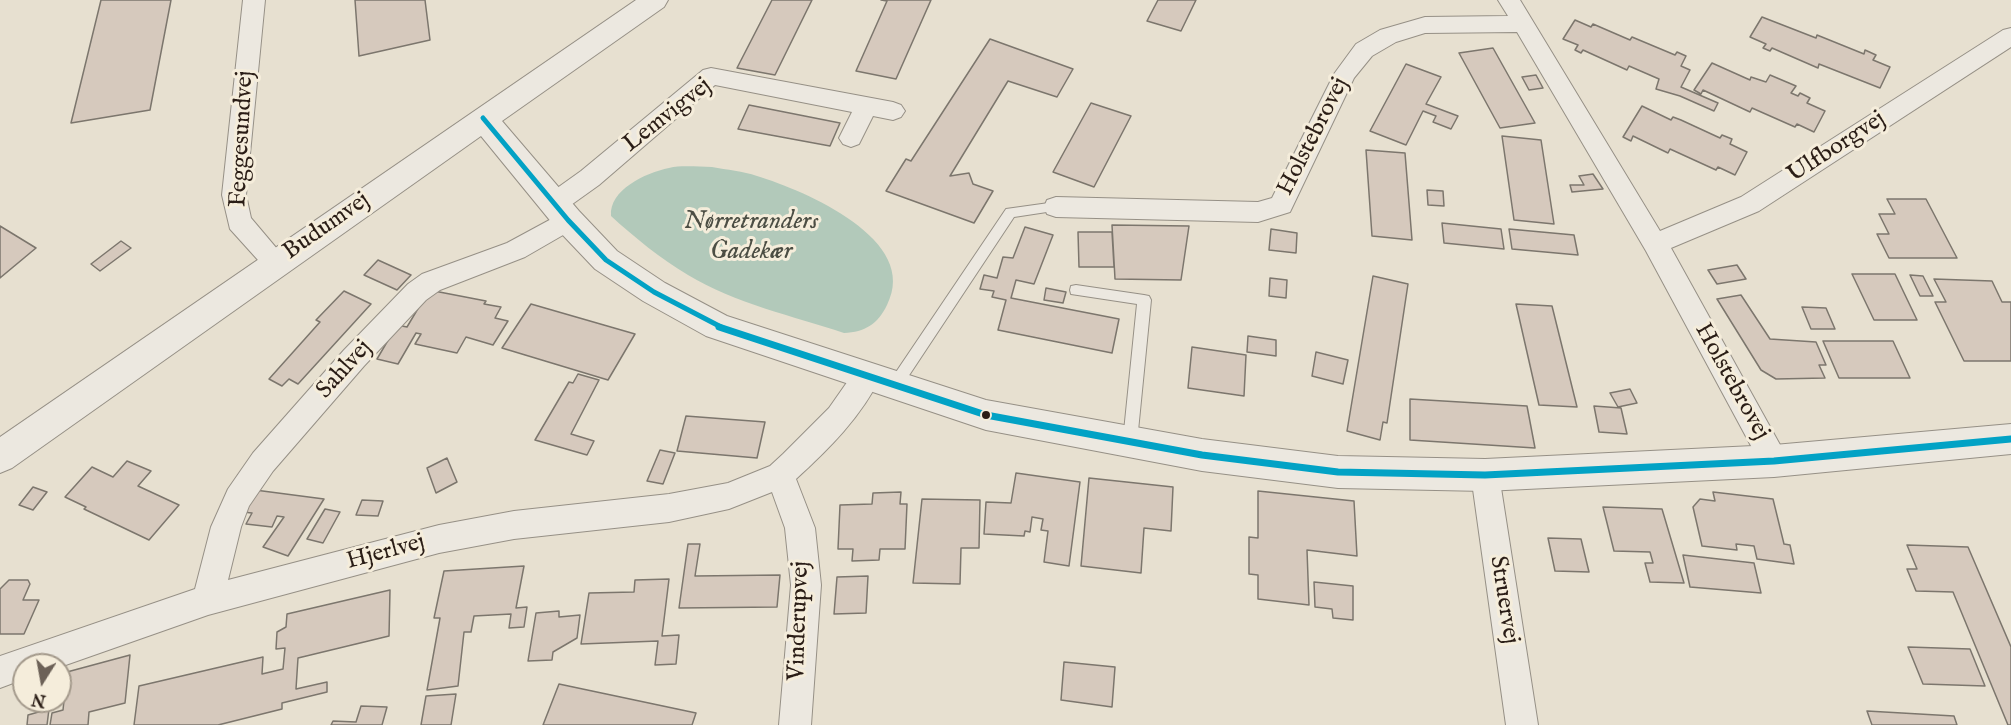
<!DOCTYPE html>
<html>
<head>
<meta charset="utf-8">
<style>
	body { margin:0 }
	#map { position:relative; width:2011px; height:725px; overflow:hidden; background:#e7e0d0; font-family:"IM FELL English",serif }
	canvas { display:block }
	.north { position:absolute; left:12px; top:653px; width:60px; height:60px; box-sizing:border-box; background:#f5eddb; border:2px solid #a49a8c; border-radius:50%; rotate:191deg; font-size:16px; font-weight:700; line-height:24px; text-align:center; color:#2a1d16 }
	.north::after { content:''; display:block; margin:auto; width:21px; height:27px; background:#6c6157; clip-path:polygon(50% 0,100% 100%,50% 72%,0 100%) }
</style>
</head>
<body>
<div id="map">
<canvas width="2011" height="725"></canvas>
<div class="north">N</div>
</div>
<script>
const ctx = document.querySelector('canvas').getContext('2d');
ctx.lineJoin = 'round';
function paint(path, color) {
  ctx.fillStyle = color;
  ctx.fill(path, 'evenodd');
}
function stroke(path, color, width, dash) {
  ctx.strokeStyle = color;
  ctx.lineWidth = width;
  ctx.lineCap = dash ? 'butt' : 'round';
  ctx.setLineDash(dash || []);
  ctx.stroke(path);
}
function label(font, color, halo, rows, align = 'center') {
  ctx.font = font + ' "IM FELL English",serif';
  ctx.lineWidth = 6;
  ctx.setLineDash([]);
  ctx.textBaseline = 'middle';
  ctx.strokeStyle = halo;
  ctx.fillStyle = color;
  for (const [text, x, y, turn = 0] of rows) {
    ctx.save();
    ctx.translate(x, y);
    ctx.rotate((+turn || 0) * Math.PI / 180);
    ctx.textAlign = isNaN(turn) ? turn : align;
    if (halo) ctx.strokeText(text, 0, 0);
    ctx.fillText(text, 0, 0);
    ctx.restore();
  }
}
paint(new Path2D(`
	M712,167C727,170 743,171 757,176C806,191 921,240 887,305C878,324 865,332 844,333C793,316 734,303 688,275C660,258 635,238 611,216C609,190 645,173 669,168C682,165 698,167 712,167Z`), '#b2c9ba');
const building = new Path2D(`
	M101,0H171L150,110L71,123Z
	M355,0H425L430,40L359,56Z
	M772,0H812L775,75L737,68Z
	M881,0H931L896,79L856,71L887,1Z
	M1158,0H1196L1181,31L1147,21Z
	M1762,17L1816,38L1817,35L1864,54L1865,50L1876,55L1873,60L1890,67L1880,88L1819,64L1818,68L1772,48L1770,51L1763,48L1766,44L1750,37Z
	M1575,20L1591,27L1593,24L1630,40L1632,37L1675,55L1677,52L1686,56L1681,66L1690,70L1681,87L1718,103L1714,111L1680,96L1656,89L1659,79L1629,66L1627,70L1583,50L1581,53L1575,50L1578,45L1563,39Z
	M990,39L1073,69L1057,97L1008,81L950,176L969,173L973,184L993,191L974,223L886,191L906,159L911,161Z
	M1493,48L1535,123L1500,128L1459,53Z
	M1712,63L1750,80L1751,77L1766,82L1770,75L1796,86L1791,93L1798,96L1800,93L1810,98L1807,103L1825,111L1814,132L1797,124L1795,127L1752,108L1750,112L1703,90L1701,94L1694,90Z
	M1406,64L1441,77L1426,104L1458,116L1451,129L1433,122L1436,116L1423,111L1406,145L1370,131Z
	M1536,75L1543,88L1529,90L1522,77Z
	M1091,103L1131,116L1094,187L1053,172Z
	M749,105L840,123L830,146L738,129Z
	M1642,106L1671,120L1673,117L1681,120L1720,138L1722,135L1732,139L1730,144L1747,152L1735,175L1718,167L1716,170L1670,149L1668,153L1633,136L1631,141L1623,137Z
	M1502,136L1541,140L1554,224L1514,220Z
	M1366,150L1405,153L1412,240L1372,236Z
	M1593,174L1603,189L1572,192L1570,185H1584L1579,176Z
	M1427,190L1443,191L1444,206L1428,205Z
	M1887,199H1926L1957,258H1889L1877,234H1889L1879,214H1895Z
	M1442,223L1501,229L1504,249L1444,243Z
	M1112,225L1189,226L1181,280L1115,279Z
	M0,226L36,248L0,278Z
	M1025,227L1053,235L1034,284L1016,280L1011,298L1119,319L1112,353L998,330L1006,300L992,297L994,291L980,289L984,275L997,278L1003,257L1013,258Z
	M1271,229L1297,233L1296,253L1269,250Z
	M1509,229L1574,235L1578,255L1512,249Z
	M1078,232H1112L1114,267H1079Z
	M121,241L131,248L100,271L91,264Z
	M378,260L411,275L397,290L364,275Z
	M1737,265L1746,279L1717,284L1708,270Z
	M1852,274H1895L1917,320H1874Z
	M1910,275L1923,276L1933,296H1920Z
	M1373,276L1408,284L1387,423L1383,422L1380,440L1347,431Z
	M1270,278L1287,280L1286,298L1269,296Z
	M1934,279L1992,281L2002,302H2011V361H1964L1935,302H1946Z
	M1046,288L1066,292L1063,303L1044,300Z
	M429,290L486,301L484,304L501,307L495,318L508,321L493,345L466,337L457,353L415,344L421,334L416,333L398,364L377,359L397,325L407,327Z
	M344,291L371,304L298,384L289,379L282,386L269,379L320,322L316,320Z
	M1741,295L1770,339L1816,342L1826,365H1819L1825,378L1776,379L1761,370L1717,299Z
	M531,304L635,334L608,380L502,348Z
	M1516,304L1552,306L1577,407L1539,405Z
	M1802,307L1826,308L1835,329H1811Z
	M1248,336L1276,340V356L1247,352Z
	M1823,341H1893L1910,378H1839Z
	M1192,347L1246,355L1244,396L1188,388Z
	M1316,352L1348,360L1343,384L1312,376Z
	M578,374L599,380L571,434L594,441L587,455L535,440L569,382L573,383Z
	M1630,389L1637,403L1618,407L1610,393Z
	M1410,399L1527,406L1535,448L1410,440Z
	M1594,406L1621,408L1627,434L1599,432Z
	M686,416L765,422L757,458L677,451Z
	M660,450L675,453L663,484L647,481Z
	M447,458L457,482L436,493L427,468Z
	M127,461L151,471L138,486L179,505L149,540L84,509L86,507L65,497L92,467L113,477Z
	M1016,473L1080,482L1069,566L1044,562L1048,531L1041,530L1043,519L1032,517L1030,532L1025,531L1024,536L984,534L986,502L1011,503Z
	M1089,478L1173,487L1171,531L1144,528L1141,573L1081,566Z
	M33,487L47,492L33,510L19,505Z
	M255,490L324,499L288,556L263,547L284,517L277,516L272,527L246,524L252,513L243,512Z
	M1258,491L1354,501L1357,556L1307,550L1309,605L1258,599V575L1249,574V537L1258,538Z
	M901,492L900,504H907L905,549H880L879,560L852,561L853,549H838L840,505L872,504L873,493Z
	M1713,492L1773,499L1784,544L1790,545L1794,564L1757,559L1754,546L1736,544L1737,550L1702,546L1693,507L1700,499L1715,501Z
	M922,499L980,500L979,548H961L960,584L913,583Z
	M362,500L383,501L378,516L356,515Z
	M1603,507L1662,509L1684,583L1650,582L1645,563H1653L1650,552L1614,551Z
	M325,509L340,512L323,543L307,539Z
	M1548,538L1581,539L1589,572L1555,571Z
	M688,544H700L695,576L780,575L777,607L679,608Z
	M1907,545L1968,547L2011,647V725H2008L1953,592L1916,591L1907,569H1917Z
	M1683,555L1754,563L1761,593L1690,587Z
	M524,566L516,608L527,607L524,627L509,628L511,614L474,616L471,632H464L458,686L427,690L440,618H434L444,571Z
	M868,576L866,613L834,614L837,577Z
	M669,579L662,636L679,635L676,664L655,665L658,641L581,644L589,593L634,592L635,580Z
	M9,580H28L30,584L23,600H39L24,634H0V589Z
	M1314,582L1353,586V620L1333,618L1332,609L1315,607Z
	M390,590L389,636L298,658L296,689L327,682V692L282,703V709L218,725H134L139,686L263,657L262,674L283,669L285,648L276,649L277,632L286,627L287,614Z
	M559,611V617L580,615L577,638L553,652L552,660L528,661L536,613Z
	M1908,647L1970,649L1985,686L1923,684Z
	M130,655L125,703L89,712L88,725H50L52,713L63,710L67,672Z
	M1064,662L1115,667L1112,707L1061,700Z
	M559,684L696,713L692,725H543Z
	M456,694L451,725H421L426,696Z
	M361,706L387,707L382,725H331L333,721L356,722Z
	M49,709L47,725H27L28,715Z
	M1867,711L1954,716L1957,725H1872Z`);
paint(building, '#d6c9bd');
stroke(building, '#7c766d', 1.5);
const service = new Path2D(`
	M1056,202L1062,207L1060,210L1014,217L900,389L895,391L890,389L888,385L890,381L1006,209Z
	M1076,285L1144,295L1149,296L1151,300L1137,441L1135,445L1130,447L1125,445L1123,441L1137,304L1071,294L1070,290L1071,286Z`);
const minor = new Path2D(`
	M243,0H265L246,195L251,218L289,263L285,270L276,273L267,270L230,229L222,195Z
	M1498,0H1520L1660,231L1741,197L2003,30L2011,28V47L1759,211L1671,248L1784,452L1788,461L1784,470L1774,474L1764,470L1646,251L1517,32L1425,33L1396,42L1372,56L1354,78L1290,212L1258,222L1056,217L1047,214L1044,207L1047,200L1056,197L1258,202L1272,198L1334,74L1356,44L1380,30L1425,17L1508,16Z
	M711,68L893,102L901,105L905,111L901,117L893,120L873,116L859,144L851,147L843,144L839,138L852,112L715,85L599,185L564,210L555,213L546,210L543,203L546,196L581,171L703,70Z
	M568,210L577,213L580,220L577,227L525,257L440,290L426,300L364,366L273,471L249,506L241,527L228,580L439,525L514,511L669,494L728,483L770,466L783,454L829,408L857,368L867,364L877,368L881,376C861,417 829,449 796,479L815,528L821,585L811,725H779L791,585L785,528L772,492L729,509L669,522L514,539L439,553L208,615L60,667L24,665V679L0,688V656L195,589L211,527L228,489L253,453L344,350L408,284L422,274L507,243Z
	M1485,462L1495,466L1499,475L1538,725H1506L1471,475L1475,466Z`);
const tertiary = new Path2D(`
	M636,0H668L664,7L502,121L579,211L617,251L665,283L727,316L986,400L1202,439L1338,456L1485,459L1774,445L2011,424V454L1774,477L1485,491L1338,488L1202,471L986,430L706,336L643,301L595,269L557,229L481,136L12,468L0,473V437Z`);
stroke(service, '#969086', 2);
stroke(minor, '#969086', 2);
stroke(tertiary, '#969086', 2);
paint(service, '#ece8e0');
paint(minor, '#ece8e0');
paint(tertiary, '#ece8e0');
stroke(new Path2D(`
	M483,118L568,220L606,260L654,292L723,328`), '#02a2c5', 5);
stroke(new Path2D(`
	M719,327L986,415L1202,455L1338,472L1485,475L1774,461L2011,439`), '#02a2c5', 7);
for (const [x, y, r, color] of [
	[986,415,5,"#2a1d16"]
]) {
  const dot = new Path2D();
  dot.arc(x, y, r, 0, 2 * Math.PI);
  ctx.fillStyle = color;
  ctx.fill(dot);
  stroke(dot, '#f5eddb', 2);
}
label('24px', '#2a1d16', '#f5eddb', [
	["Lemvigvej",668,116,-38],
	["Holstebrovej",1314,137,-63],
	["Feggesundvej",243,139,-87],
	["Ulfborgvej",1837,148,-33],
	["Budumvej",327,227,-35],
	["Sahlvej",345,370,-48],
	["Holstebrovej",1731,382,61],
	["Hjerlvej",386,553,-15],
	["Struervej",1503,600,81],
	["Vinderupvej",800,621,-88]
]);
label('italic 26px', '#4c4e44', '#f5eddb', [
	["Nørretranders",751,223],
	["Gadekær",751,253]
]);
</script>
</body>
</html>
